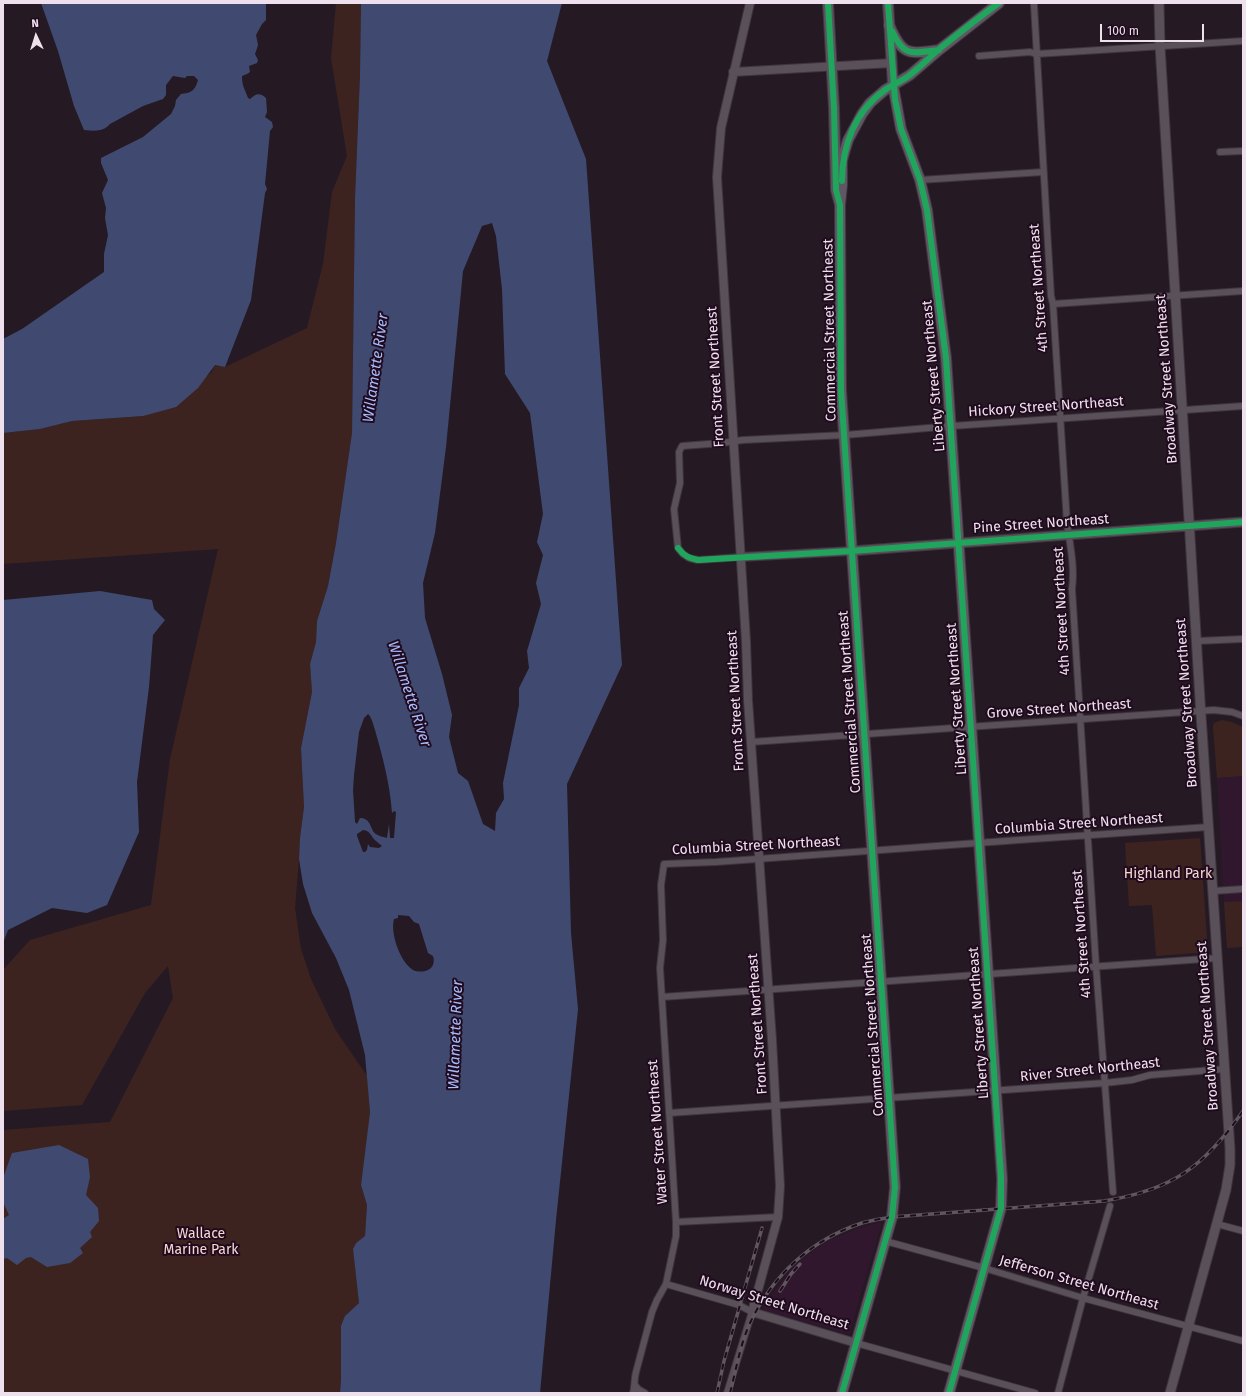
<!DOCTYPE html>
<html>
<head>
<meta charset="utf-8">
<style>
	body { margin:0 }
	#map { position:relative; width:1246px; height:1396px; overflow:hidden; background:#251a24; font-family:"Fira Sans",sans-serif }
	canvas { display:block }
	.frame { position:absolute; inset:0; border:4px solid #efe0ed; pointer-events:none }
	.north { position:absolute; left:16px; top:16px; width:40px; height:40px; -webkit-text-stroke:3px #200b1e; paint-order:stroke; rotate:356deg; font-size:11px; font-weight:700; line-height:16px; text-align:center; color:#efe0ed }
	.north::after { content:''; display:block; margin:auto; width:14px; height:18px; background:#efe0ed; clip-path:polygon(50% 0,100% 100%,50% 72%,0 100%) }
	.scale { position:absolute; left:1100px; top:24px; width:104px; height:18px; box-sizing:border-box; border:2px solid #efe0ed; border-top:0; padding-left:5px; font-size:12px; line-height:14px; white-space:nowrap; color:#efe0ed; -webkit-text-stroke:3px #200b1e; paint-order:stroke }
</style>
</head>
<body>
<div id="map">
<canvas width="1246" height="1396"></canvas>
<div class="frame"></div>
<div class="north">N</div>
<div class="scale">100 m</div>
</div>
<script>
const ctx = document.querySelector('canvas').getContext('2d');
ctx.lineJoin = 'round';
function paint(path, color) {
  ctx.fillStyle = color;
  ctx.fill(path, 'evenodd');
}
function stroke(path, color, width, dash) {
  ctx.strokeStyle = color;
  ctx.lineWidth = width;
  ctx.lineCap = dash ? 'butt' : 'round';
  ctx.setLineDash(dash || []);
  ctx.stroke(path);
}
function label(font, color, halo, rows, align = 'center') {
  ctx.font = font + ' "Fira Sans",sans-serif';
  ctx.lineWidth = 4;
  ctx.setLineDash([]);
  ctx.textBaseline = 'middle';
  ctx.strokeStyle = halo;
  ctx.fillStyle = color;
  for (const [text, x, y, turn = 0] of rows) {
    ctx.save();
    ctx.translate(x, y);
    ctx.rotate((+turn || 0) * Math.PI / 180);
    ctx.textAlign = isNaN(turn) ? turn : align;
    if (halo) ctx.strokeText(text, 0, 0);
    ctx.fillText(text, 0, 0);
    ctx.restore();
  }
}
paint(new Path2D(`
	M1243,776V901L1224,902L1217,778Z
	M882,1222L849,1334L763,1310L775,1290L795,1265L809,1254L828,1241L859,1228Z`), '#30172e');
paint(new Path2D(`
	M336,3H361L360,75L355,198L352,433L336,543L328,586L317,621L316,642L310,664L312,692L301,748L304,807L300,838L299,859L295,908L301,949L311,979L335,1029L367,1076L370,1112L361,1185L367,1205L365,1236L356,1243L353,1249L359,1303L345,1316L340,1393H3V1130L110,1122L173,998L168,966L145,993L82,1105L3,1111V970L30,940L151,905L170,759L218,549L3,564V433L40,429L72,421L143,416L211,373L215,365L225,367L307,328L323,264L332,192L347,156L331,58Z
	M1222,720L1232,722L1243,727V776L1217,778L1213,727L1214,723Z
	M1200,838L1208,952L1156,956L1152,905L1129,906L1125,843Z
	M1243,901V947L1227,948L1224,902Z`), '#3d2320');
paint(new Path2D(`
	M41,3H266V20L262,24L256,35L258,45L255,54L258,60L257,63L249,66L250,72L247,74L242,76C242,87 245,89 248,98L250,99C256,94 259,92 266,98L267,112L265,117L272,122L273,127L270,131L265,184L267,189L265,193L251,300L225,367L215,365L198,388L176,407L143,416L72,421L40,429L3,433V339L22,329L104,272V254L108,235L105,218L106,208L102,193L108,180L101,163V158L143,137L171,114L175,106L176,100L181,94C191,93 195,91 198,80L194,76H187L185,78L173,76L166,85V95L163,99L143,106L110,124C103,132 95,131 84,130L74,106L58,51Z
	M361,3H562L547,61L586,159L622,665L567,784L571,933L578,1009L556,1220L540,1393H340L341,1379V1326L345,1316L359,1303L353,1249L356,1243L365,1236L367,1205L361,1185L370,1112L365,1055L349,990L336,958L312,913L303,884L299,859L300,838L304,807L301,748L312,692L310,664L316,642L317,621L328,586L336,543L352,433L355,198L360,75ZM492,223L496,236L502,289L505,374L530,413L543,514L537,542L543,555L536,583L541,604L527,651L529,668L519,688V705L503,783L504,799L496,813L495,831L483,824L468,781L458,773L449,737L452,715L442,674L425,618L423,583L435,533L446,447L463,271L482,226ZM368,714C372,718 373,724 375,730C383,758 390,784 392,813L394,811L396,812L394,838H390L389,824L387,838C383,837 375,835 373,831C370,825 369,818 360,818L357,824L355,822L353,790L354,775L359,732L364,718ZM363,830C371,831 371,837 376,841C378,843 380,844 382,846L379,848L370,847L368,844L367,850L365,852H363L357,836V834ZM398,915L409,916L414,922L419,924L428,953L433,956C434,959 434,962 433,965C430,972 419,973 413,970C400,962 390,933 394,919L398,918Z
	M100,591L152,600L154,609L165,620L153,635L149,687L137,782L139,832L107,905L87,913L52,908L8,930L3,943V600Z
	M59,1145L88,1159L90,1177L86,1195L98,1208L99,1221L90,1232L92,1237L80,1248L83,1253L70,1263L47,1267L31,1257L26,1258L17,1265L7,1258L3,1259V1219L9,1215L3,1202V1178L12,1153Z`), '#404a70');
const minor = new Path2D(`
	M1034,5L1051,296L1053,304L1067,523C1070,545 1075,567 1072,589L1096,966L1113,1192
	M979,56L1030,52L1036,54L1243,41
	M1220,152L1243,151
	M920,180L1043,172
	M1053,304L1243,291
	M741,557L698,560L689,558L683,554L678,548L674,509L680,483L679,452L682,446L722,443L743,440L845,435L952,426L1243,406
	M1197,641L1243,639
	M751,742L1214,710L1232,712L1243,716
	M1213,891L1243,889
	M662,997L1218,958
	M669,1113L1105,1083L1132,1080L1150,1075L1225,1069
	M676,1222L778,1217
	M1217,1224L1243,1231
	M885,1241L984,1268L1083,1298L1243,1341
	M666,1284L739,1305L752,1312L727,1393
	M856,1343L1035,1393
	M635,1385L638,1389L645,1393
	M633,1393C635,1386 634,1379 636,1372L652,1312L657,1300L666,1284L676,1236V1222L660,968L663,940L661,885L664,864L716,862L1033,839L1209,827
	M1058,1393L1083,1298L1110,1206`);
const tertiary = new Path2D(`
	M750,3L721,128L717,177L746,641L748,700L772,1040L780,1186L778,1217L752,1312L856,1343
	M733,72L892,63
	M741,557L851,551`);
const secondary = new Path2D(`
	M1159,3L1160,46L1200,700L1230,1149V1165L1226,1190L1170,1393
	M851,551L1243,522`);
const primary = new Path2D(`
	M828,3L834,108L836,190L840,205
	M888,3L893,85`);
const trunk = new Path2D(`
	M889,25C903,56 907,54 939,50
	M893,85L901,129L920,180L927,210L946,358L1002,1179L1001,1208L949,1393
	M842,1393L892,1217L895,1187L841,390L840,205L842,185V161L845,150L848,140L862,114L870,103L885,90L910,75L939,50L999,3`);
stroke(minor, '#3f353e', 8);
stroke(tertiary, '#3f353e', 10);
stroke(secondary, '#3f353e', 11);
stroke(primary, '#3f353e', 12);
stroke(trunk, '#3f353e', 12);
stroke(minor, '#5a5059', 6);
stroke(tertiary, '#5a5059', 8);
stroke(secondary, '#5a5059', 9);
stroke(primary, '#5c525f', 10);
stroke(trunk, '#605664', 10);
const rail = new Path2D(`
	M780,1291L791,1274L800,1264
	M717,1393L724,1361L762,1228
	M730,1393C736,1370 740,1345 750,1323C773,1275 811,1240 862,1223C872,1220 882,1219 892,1217L1104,1201C1172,1190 1204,1167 1243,1111`);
stroke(rail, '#5f565e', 3.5);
stroke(rail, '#200b1e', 2, [6]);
stroke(new Path2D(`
	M828,3L834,108L836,190L840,205L841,390L895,1187L892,1217L842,1393
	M888,3L895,99L901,129L920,180L927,210L946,358L1001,1176V1208L949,1393
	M892,31C904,58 913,53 939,50
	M842,181C842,146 855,111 885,90C893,84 903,81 911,74C920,67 929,58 938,50C958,34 978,18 999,3
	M678,548C684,556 689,558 698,560L851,551L1243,522`), '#20a55d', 6);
label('14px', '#efe0ed', '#200b1e', [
	["4th Street Northeast",1039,288,-94],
	["Commercial Street Northeast",830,330,-91],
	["Liberty Street Northeast",934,376,-95],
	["Front Street Northeast",716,377,-93],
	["Broadway Street Northeast",1167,379,-94],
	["Hickory Street Northeast",1046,407,-4],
	["Pine Street Northeast",1041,524,-4],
	["4th Street Northeast",1062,611,-93],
	["Liberty Street Northeast",957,699,-94],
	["Front Street Northeast",736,701,-93],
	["Commercial Street Northeast",850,702,-94],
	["Broadway Street Northeast",1187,703,-94],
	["Grove Street Northeast",1059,709,-4],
	["Columbia Street Northeast",1079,824,-4],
	["Columbia Street Northeast",756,846,-3],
	["4th Street Northeast",1082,934,-94],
	["Liberty Street Northeast",979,1023,-94],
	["Front Street Northeast",758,1024,-94],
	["Commercial Street Northeast",873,1025,-94],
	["Broadway Street Northeast",1208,1026,-94],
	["River Street Northeast",1090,1070,-6],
	["Water Street Northeast",658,1132,-94],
	["Jefferson Street Northeast",1079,1283,16],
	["Norway Street Northeast",774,1303,17]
]);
label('14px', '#f9d7d0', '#200b1e', [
	["Highland Park",1168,874],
	["Wallace",201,1234],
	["Marine Park",201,1250]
]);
label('italic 15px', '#a6bcfe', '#200b1e', [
	["Willamette River",376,368,-82],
	["Willamette River",409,694,72],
	["Willamette River",456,1035,-88]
]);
</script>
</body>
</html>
